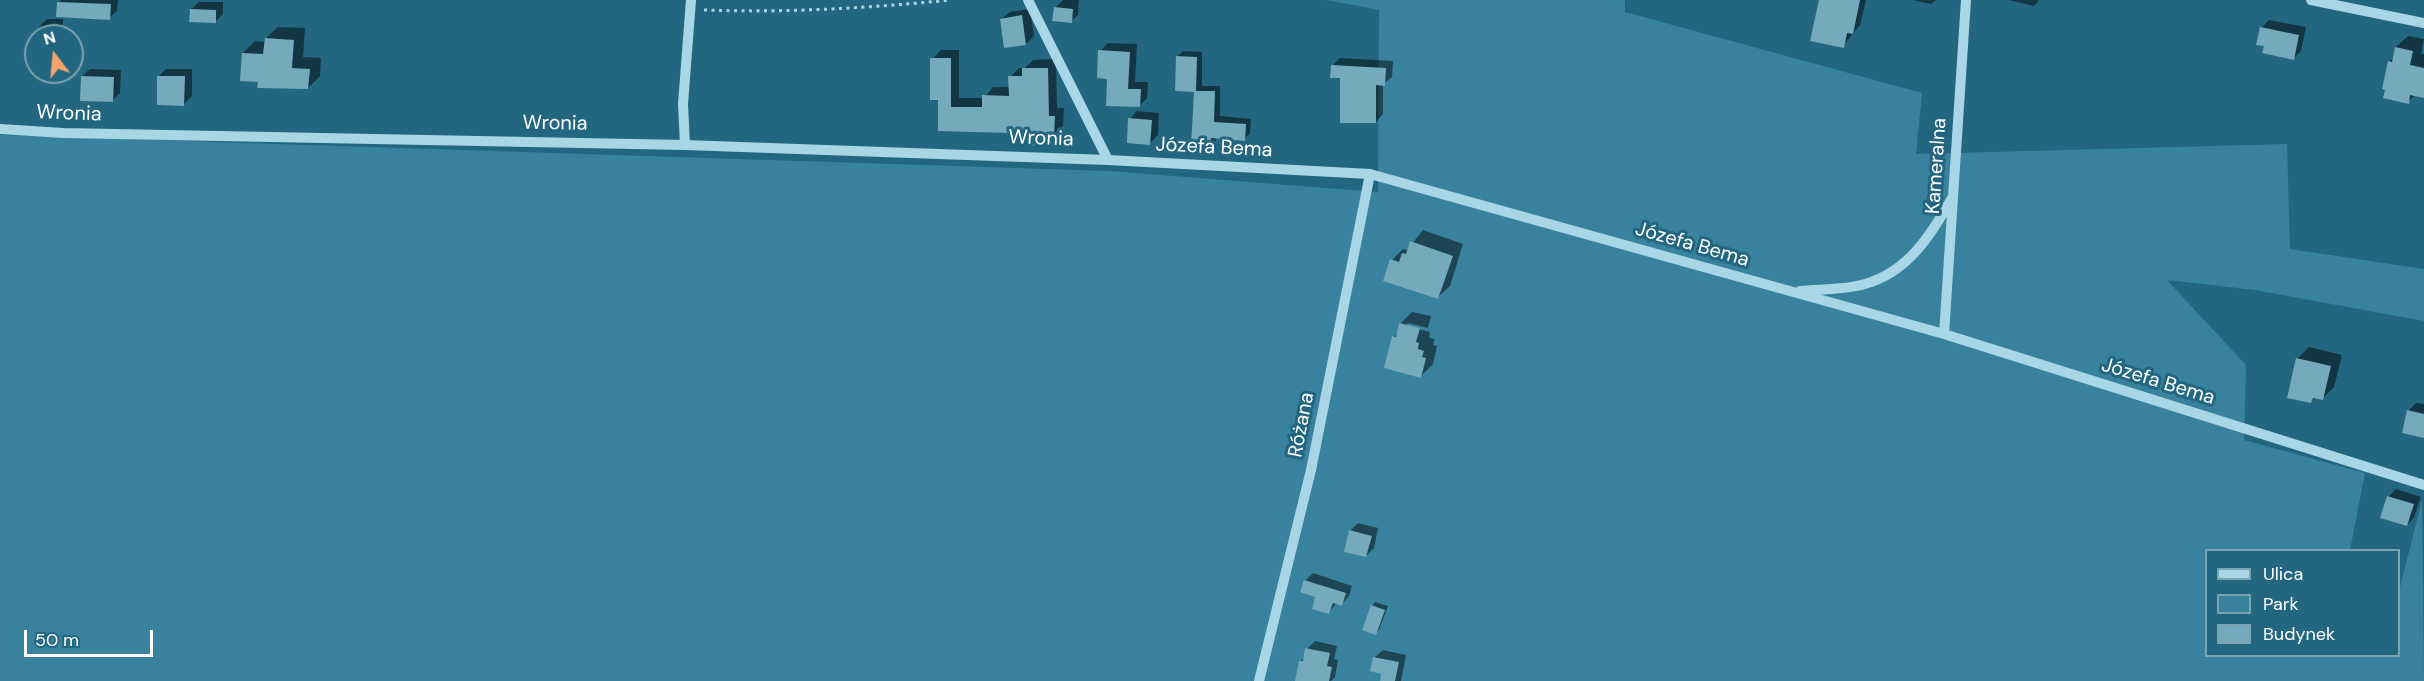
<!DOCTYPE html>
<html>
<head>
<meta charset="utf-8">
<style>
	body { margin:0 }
	#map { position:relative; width:2424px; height:681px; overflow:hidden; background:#23667f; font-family:"DM Sans",sans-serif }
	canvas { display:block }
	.legend { position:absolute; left:2205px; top:549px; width:195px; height:108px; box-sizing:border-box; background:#23667f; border:2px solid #7ba3b2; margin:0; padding:8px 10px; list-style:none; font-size:18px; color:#fff }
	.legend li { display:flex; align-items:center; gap:12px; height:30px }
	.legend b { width:30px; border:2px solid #7ba3b2 }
	.north { position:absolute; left:24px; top:24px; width:60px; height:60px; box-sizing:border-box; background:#23667f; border:2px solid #7ba3b2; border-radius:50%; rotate:344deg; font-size:16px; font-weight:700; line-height:24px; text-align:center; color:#fff }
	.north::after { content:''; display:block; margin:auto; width:21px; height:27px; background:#f1a56d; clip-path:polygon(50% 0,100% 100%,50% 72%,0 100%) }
	.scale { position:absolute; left:24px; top:630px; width:129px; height:27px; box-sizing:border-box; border:3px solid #fff; border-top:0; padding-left:8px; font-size:18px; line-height:21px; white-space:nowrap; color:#fff; -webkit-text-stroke:4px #23667f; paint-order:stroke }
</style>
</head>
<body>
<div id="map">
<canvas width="2424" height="681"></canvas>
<ul class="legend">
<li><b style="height:8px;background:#a9d6e6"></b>Ulica</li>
<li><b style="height:16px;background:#38829d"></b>Park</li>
<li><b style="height:16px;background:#75a9bc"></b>Budynek</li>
</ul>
<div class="north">N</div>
<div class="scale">50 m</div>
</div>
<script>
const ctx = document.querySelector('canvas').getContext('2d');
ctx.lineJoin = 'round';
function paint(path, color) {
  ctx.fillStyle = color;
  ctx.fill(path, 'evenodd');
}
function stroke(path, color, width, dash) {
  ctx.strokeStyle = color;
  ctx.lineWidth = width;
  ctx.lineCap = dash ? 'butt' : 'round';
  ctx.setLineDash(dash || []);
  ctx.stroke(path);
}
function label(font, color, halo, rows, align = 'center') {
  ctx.font = font + ' "DM Sans",sans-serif';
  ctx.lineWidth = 6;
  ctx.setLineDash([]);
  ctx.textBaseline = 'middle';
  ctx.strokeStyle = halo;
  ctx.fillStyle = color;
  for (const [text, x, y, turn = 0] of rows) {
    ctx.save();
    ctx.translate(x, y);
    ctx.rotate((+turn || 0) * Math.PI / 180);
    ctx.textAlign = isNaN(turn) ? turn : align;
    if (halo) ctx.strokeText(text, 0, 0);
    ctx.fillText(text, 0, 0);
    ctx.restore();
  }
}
paint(new Path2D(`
	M1327,0H1625V12L1922,93L1916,154L2287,144L2290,249L2424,269V321L2255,290L2167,280L2246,365L2244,440L2365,473L2350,550H2206V656H2398L2399,591L2422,500L2424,681H0V135L1109,171L1378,192L1379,10Z`), '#38829d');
paint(new Path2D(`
	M61,0H118L117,11L109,18L59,3Z
	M1063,0H1079L1078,15L1071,21L1055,8Z
	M1821,0H1866L1860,25L1843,46Z
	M1912,0H1936L1931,4Z
	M2008,0H2039L2034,6Z
	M199,2H223V14L215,22L191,9Z
	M1030,9L1034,36L1026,44L1002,19L1010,12Z
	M47,19H63V36H39V27Z
	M2269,20L2306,27L2301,51L2294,58L2265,45L2261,28Z
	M278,27L305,28L303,57L321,58L320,76L308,88L259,80L243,53L255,41L266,42V38Z
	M2408,36L2424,39L2421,54H2424V96L2416,94L2408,102L2389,62L2394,57L2396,47Z
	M1108,43L1137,44L1135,82H1148L1147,98L1140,105L1109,77L1100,51Z
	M941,50H959V98H984L993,87H1010V77L1019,68H1025L1033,60L1056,59L1057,108H1064L1063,126L1046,144L1012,131L939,130L940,98L932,59Z
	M1183,51L1202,52V86H1220V116L1251,119L1250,133L1244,139L1216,137V141L1210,146L1195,90L1177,57Z
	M1340,58L1393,61L1392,77L1383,84V114L1376,122L1333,65Z
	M90,69L121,70L120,93L112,101L82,76Z
	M166,69H192V96L184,104L158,77Z
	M1137,111L1159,113L1158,135L1150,143L1130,119Z
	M1423,230L1463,244L1450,286L1438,297L1392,260L1403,249L1407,250Z
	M1412,312L1431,316L1427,331L1430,332L1429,338L1435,339L1433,345L1437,346L1433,364L1421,376L1394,337L1398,333L1401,323ZM1408,323L1428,328L1427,331L1405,326Z
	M2309,347L2342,355L2334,387L2323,398L2316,397L2311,402L2297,359Z
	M2416,403L2424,404V437L2404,432L2409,410Z
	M2396,489L2421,497L2414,517L2407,525L2388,497Z
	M1358,523L1378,528L1374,548L1366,556L1350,531Z
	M1313,573L1352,586L1349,596L1342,604L1337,602L1329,613L1305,581Z
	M1375,602L1388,606L1379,630L1376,633L1372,606Z
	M1315,641L1337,646L1334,659L1338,660L1335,677L1331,681H1309L1301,661L1305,657L1307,649Z
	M1383,650L1406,655L1401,681H1381L1383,673L1372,670L1375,657Z`), '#0007');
paint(new Path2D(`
	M1819,0H1860L1853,34L1847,33L1844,48L1810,41Z
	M57,2L111,4L110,20L56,17Z
	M1054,7L1073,9L1072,23L1052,21Z
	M190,9L216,10V23L189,22Z
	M1022,15L1026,45L1004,48L1000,19Z
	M2260,27L2299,35L2294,60L2262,53L2264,46L2256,45Z
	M265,38L294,40L292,68L310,69L308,89L257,88L258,82L240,81L242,53L263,54Z
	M2395,47L2413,51L2410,65L2424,68V98L2410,95L2409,104L2383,98L2385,90L2382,89L2388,61L2392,62Z
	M1098,50L1130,52L1128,89H1141L1140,107L1106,106L1107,79L1097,78Z
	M1176,56L1197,57L1196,91H1215L1214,122L1246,124L1245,141L1211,138V148L1191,147L1194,92L1175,91Z
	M930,58H951V107H982V95L1009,96L1008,76H1022V68H1048L1049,116H1055L1054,137L1047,136V146L1020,145L1021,135H1010V133L938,131V100H930Z
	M1331,65L1386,68L1385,86L1376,85V123H1340V78H1330Z
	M81,76L114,77L113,102L80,101Z
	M157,76H185L184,106L157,105Z
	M1128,118L1152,120L1150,145L1127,143Z
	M1410,241L1453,256L1438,299L1383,281L1390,259L1399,262L1402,253L1406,254Z
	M1399,323L1420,328L1416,342L1419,343L1418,349L1424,351L1422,357L1426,358L1421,378L1384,368L1392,336L1396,337Z
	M2296,358L2331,366L2323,400L2313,398L2311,403L2287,398Z
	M2407,410L2424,414V438L2402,433Z
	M2387,496L2414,504L2407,526L2380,518Z
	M1349,530L1372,536L1366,557L1344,552Z
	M1304,580L1346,593L1342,606L1333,603L1329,614L1312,609L1315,597L1300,592Z
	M1371,605L1385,610L1376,635L1362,630Z
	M1305,648L1330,653L1327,666L1332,667L1329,681H1295L1299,661H1303Z
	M1373,657L1399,662L1395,681H1380L1381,674L1370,671Z`), '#75a9bc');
stroke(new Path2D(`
	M704,10C787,13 869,8 951,0`), '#a9d6e6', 3, [3, 4.5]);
stroke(new Path2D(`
	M1028,0L1108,160L1370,174L1944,334L2424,485
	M2311,0L2424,23
	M0,129L63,133L685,145L1108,160
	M685,145L683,104L691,0
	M1800,291C1821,289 1845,290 1865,284C1908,272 1931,235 1952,198
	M1944,334L1966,0
	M1259,681L1311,470L1370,174`), '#a9d6e6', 10);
label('20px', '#fff', '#23667f', [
	["Wronia",69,114,2],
	["Wronia",555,124,1],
	["Wronia",1041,139,2],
	["Józefa Bema",1214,148,3],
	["Kameralna",1937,166,-86],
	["Józefa Bema",1692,245,16],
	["Józefa Bema",2158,382,17],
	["Różana",1302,425,-79]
]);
</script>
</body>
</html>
